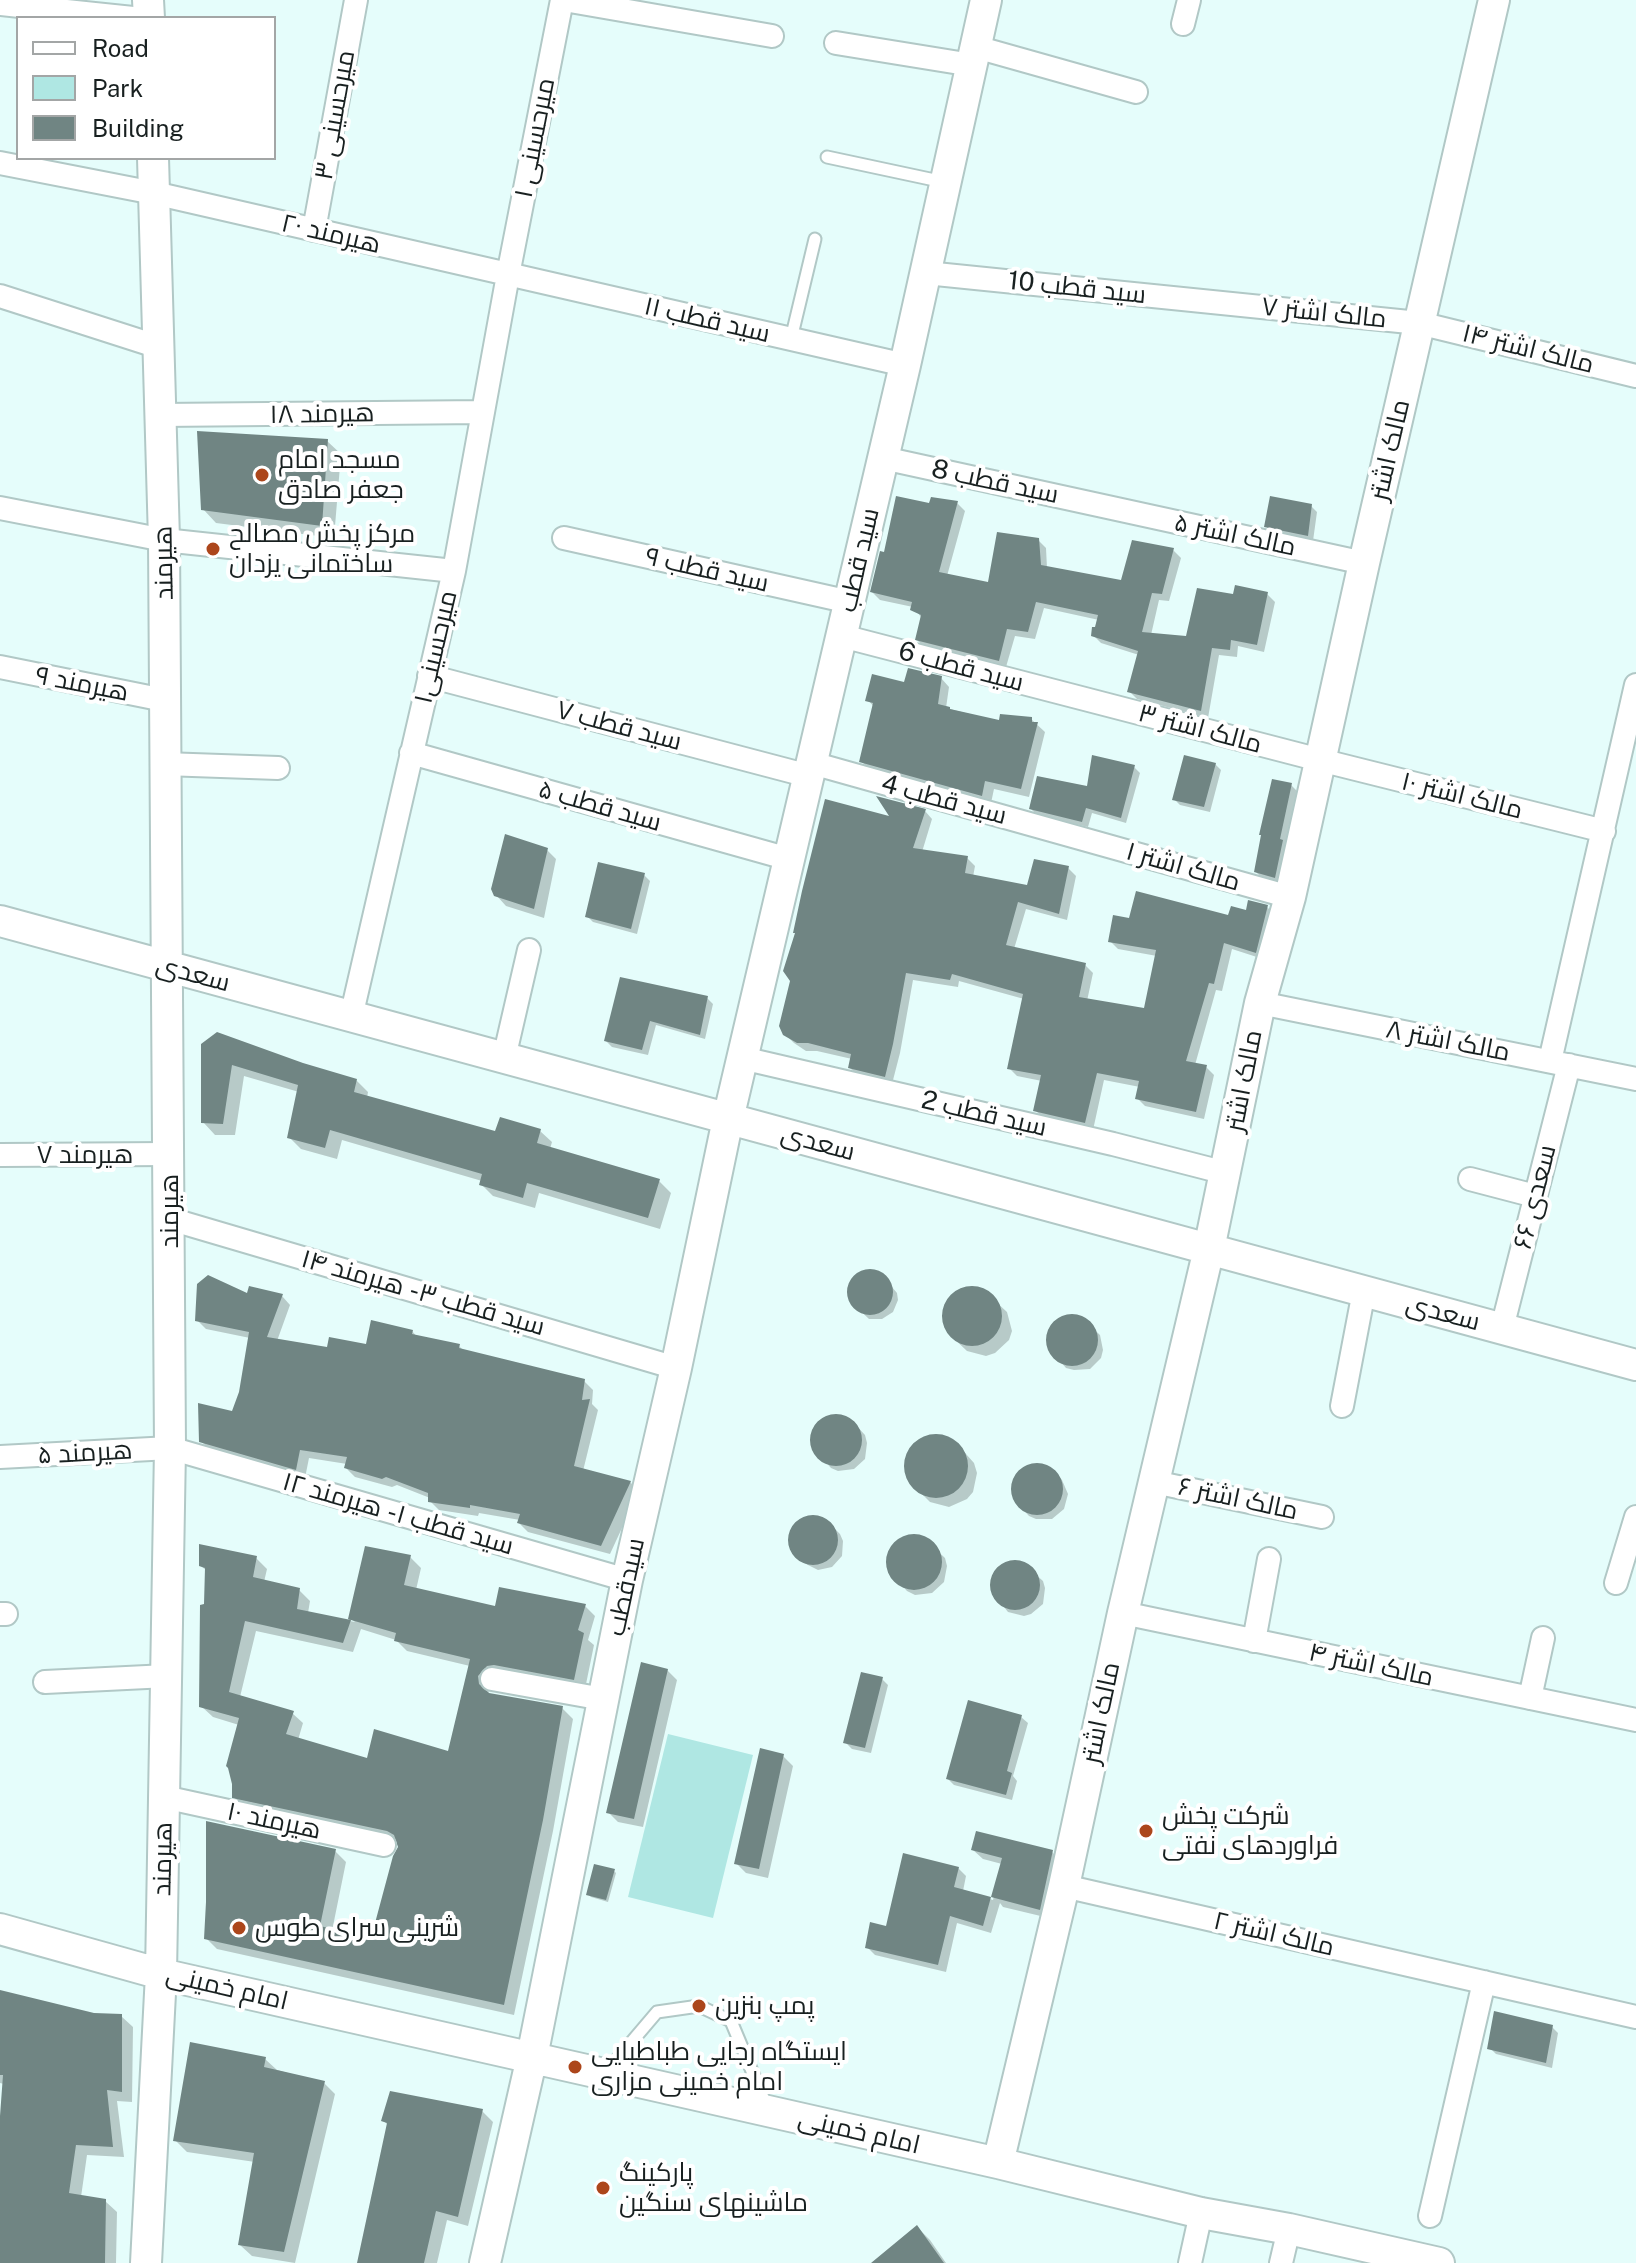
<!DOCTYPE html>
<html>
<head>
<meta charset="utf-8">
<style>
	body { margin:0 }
	#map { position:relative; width:1636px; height:2263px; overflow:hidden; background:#e5fdfb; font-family:"Public Sans",sans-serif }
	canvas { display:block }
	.legend { position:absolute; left:16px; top:16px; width:260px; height:144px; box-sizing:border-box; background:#fff; border:2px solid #a3a6a6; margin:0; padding:10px 14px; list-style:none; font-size:24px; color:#182020 }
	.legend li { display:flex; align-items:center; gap:16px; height:40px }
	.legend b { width:40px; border:2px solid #a3a6a6 }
</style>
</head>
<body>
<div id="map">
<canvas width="1636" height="2263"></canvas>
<ul class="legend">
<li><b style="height:10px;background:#fff"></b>Road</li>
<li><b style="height:22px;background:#afe7e3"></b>Park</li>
<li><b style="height:22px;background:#708583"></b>Building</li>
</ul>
</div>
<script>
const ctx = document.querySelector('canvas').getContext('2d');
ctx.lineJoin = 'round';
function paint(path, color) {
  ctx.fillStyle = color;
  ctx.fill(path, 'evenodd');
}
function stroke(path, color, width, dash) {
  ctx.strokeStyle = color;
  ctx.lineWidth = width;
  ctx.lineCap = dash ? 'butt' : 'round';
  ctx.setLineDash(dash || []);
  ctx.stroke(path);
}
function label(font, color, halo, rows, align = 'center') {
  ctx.font = font + ' "Public Sans",Cairo,sans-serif';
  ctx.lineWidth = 8;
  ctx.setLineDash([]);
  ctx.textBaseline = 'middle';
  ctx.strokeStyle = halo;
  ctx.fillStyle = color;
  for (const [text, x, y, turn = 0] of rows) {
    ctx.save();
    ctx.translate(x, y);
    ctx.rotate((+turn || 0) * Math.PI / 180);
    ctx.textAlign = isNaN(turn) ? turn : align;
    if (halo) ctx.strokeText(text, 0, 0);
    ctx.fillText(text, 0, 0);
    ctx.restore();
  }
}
paint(new Path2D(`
	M668,1734L753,1755L713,1918L628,1897Z`), '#afe7e3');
paint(new Path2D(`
	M327,441L341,454L334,538L216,523L203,509Z
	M957,503L965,511L947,576L990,584L1038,540L1046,548L1047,568L1122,582L1173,550L1181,558L1169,601L1159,600L1151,635L1187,638L1235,596L1267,594L1275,602L1264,652L1238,646L1237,657L1219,655L1208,718L1137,699L1129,691L1139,655L1101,643L1093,635L1099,620L1044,608L1035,639L1015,636L1006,667L925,648L917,640L921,617L913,607L880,600L872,592L886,554L931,505Z
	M1311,506L1317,512L1313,541L1272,532L1266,526Z
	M941,678L949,687L946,708L1001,722L1031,719L1045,732L1029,797L994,789L991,803L869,769L861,761L874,707L868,700L906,685Z
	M1215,764L1221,770L1210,812L1180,805L1174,799Z
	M1134,767L1140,773L1126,823L1092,813L1088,827L1037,815L1031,809L1088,788Z
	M1291,785L1297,791L1286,846L1288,848L1281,883L1262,878L1256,872Z
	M925,811L932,819L922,852L967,858L975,866L973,877L1029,888L1068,868L1076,876L1067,920L1026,909L1014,949L1085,965L1093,973L1087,1001L1145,1010L1157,956L1118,949L1110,941L1131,921L1230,917L1267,907L1275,915L1263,959L1232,949L1222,991L1216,990L1195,1065L1206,1067L1214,1075L1204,1119L1145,1106L1137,1098L1140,1087L1104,1080L1093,1130L1044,1119L1036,1111L1042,1081L1017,1076L1009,1068L1024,999L959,981L958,987L913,980L900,1053L892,1084L858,1076L850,1068L852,1059L817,1051H806L794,1043L785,1034L894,819Z
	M547,850L556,859L544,918L506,906L496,895Z
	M644,875L650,881L637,934L593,922L587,916Z
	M622,979L707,998L713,1004L705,1039L656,1025L648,1055L612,1047L606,1041Z
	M203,1045L302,1065L356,1080L368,1092L367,1098L497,1134L540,1131L552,1142L550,1149L659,1181L671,1193L660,1229L539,1193L535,1208L493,1196L481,1184L482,1181L342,1140L337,1159L301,1149L289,1137L299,1092L244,1076L235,1135H215L203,1122Z
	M875,1272L886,1280L897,1293L898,1300L893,1312L882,1319H869L851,1302L849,1296L852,1282L861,1273Z
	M963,1289H982L1007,1312L1012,1331L1009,1340L995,1353L986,1356L967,1351L949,1334L945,1326L943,1317L949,1299Z
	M248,1296H282L290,1305L277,1341L329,1349L368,1347L412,1331L418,1338L459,1346L464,1351L584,1381L593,1390L592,1404L598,1410L583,1471L630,1482L639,1491L610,1554L528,1532L519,1523L520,1520L479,1513L478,1516L439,1510L430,1501V1498L397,1485L392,1487L355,1477L346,1468L347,1464L309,1458L305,1478L210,1450L201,1441L233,1414L241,1392L250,1338L206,1329L197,1320Z
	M1065,1316L1081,1317L1100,1335L1103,1350L1101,1358L1090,1369L1074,1370L1066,1368L1049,1348L1047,1341L1052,1325Z
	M838,1416L853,1422L865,1435L867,1443L865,1459L854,1469L838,1471L831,1468L814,1449L813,1433L822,1420Z
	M940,1436L958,1445L974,1463L977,1473L973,1492L967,1499L949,1507L930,1502L912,1484L908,1475L906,1465L908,1455L920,1440Z
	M1033,1465L1048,1468L1055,1473L1062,1480L1068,1494L1064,1509L1052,1519H1036L1029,1516L1017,1503L1012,1488L1019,1473Z
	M814,1517L828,1522L840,1534L843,1541L842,1556L832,1567L818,1570L804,1563L793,1550L790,1542V1535L799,1521Z
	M917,1536L925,1539L945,1558L947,1566L944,1582L932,1593L915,1595L907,1591L889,1571L888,1563L893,1546L908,1537Z
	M410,1557L421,1568L416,1590L496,1608L585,1606L595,1616L588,1640L594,1645L585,1689L488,1687L489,1695L562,1708L573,1719L553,1831L514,2015L217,1949L206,1938L335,1851L346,1862L332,1931L372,1940L399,1849V1841L245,1808L234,1797L239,1725L213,1717L201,1706L207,1571L201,1566L256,1558L267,1569L264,1582L299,1590L310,1601L308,1613L355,1622L350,1618ZM361,1629L396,1640L407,1651L470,1666L450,1753L368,1761L298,1740L303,1723L292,1713L240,1697L256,1631L353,1652Z
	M1008,1563H1023L1043,1581L1045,1588L1043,1604L1031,1614L1024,1616L1008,1612L992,1592V1578L1002,1566Z
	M667,1670L677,1680L643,1827L618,1822L608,1812Z
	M882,1679L888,1685L871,1753L852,1749L846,1743Z
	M1021,1717L1028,1723L1013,1776L1017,1781L1012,1800L954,1785L948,1779Z
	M783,1756L793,1766L768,1878L746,1873L736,1863Z
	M973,1850L1052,1852L1062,1862L1049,1918L1003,1907L1000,1903L991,1933L957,1923L946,1972L875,1955L867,1947L958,1868L966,1876L963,1891L993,1900L1002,1864L983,1859Z
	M614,1871L616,1873L608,1902L591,1897L588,1894Z
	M0,1992L94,2015L121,2016L133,2027L132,2102L117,2101L124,2157L87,2155L81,2197L105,2201L117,2212L116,2263H0V2143L4,2084L0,2083Z
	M1552,2027L1558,2033L1552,2068L1496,2054L1490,2048Z
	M265,2059L277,2070L324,2083L335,2094L295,2263L252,2256L240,2245L255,2162L187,2152L175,2140Z
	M482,2111L493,2122L468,2226L447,2220L437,2263H359L388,2125L383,2120Z
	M917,2227L930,2240L946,2263H889Z`), '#0003');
paint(new Path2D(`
	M197,431L328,439L322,526L201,510Z
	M896,496L929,503L931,497L958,501L939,572L988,582L997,532L1039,538L1041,565L1121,580L1132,540L1174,548L1162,594L1152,593L1142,632L1186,636L1197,588L1233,594L1235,585L1268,592L1257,645L1231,640L1230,650L1212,648L1201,711L1127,692L1138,651L1091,636L1092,627H1095L1098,615L1036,602L1028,632L1007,629L999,661L915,640L921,615L910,610L912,602L870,592L880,551L884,552Z
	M1270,496L1312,504L1308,536L1264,527Z
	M908,668L942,676L938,704L950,707V709L999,720L1000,714L1032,717V722H1038L1021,789L985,781L982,796L859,762L873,703L865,701L872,674L904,682Z
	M1092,755L1135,765L1121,818L1086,808L1082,822L1029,809L1037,776L1087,786Z
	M1184,755L1216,763L1204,807L1172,800Z
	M1272,779L1292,783L1280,839L1283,840L1275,878L1254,872L1261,835H1259Z
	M876,796L926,809L913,848L968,856L965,873L1027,885L1034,859L1069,866L1059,914L1018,902L1006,945L1086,963L1079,997L1144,1008L1156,950L1108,942L1113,915L1129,918L1136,891L1228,915L1231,906L1246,910L1248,900L1268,905L1256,953L1224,943L1214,984L1209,983L1186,1061L1207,1065L1196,1112L1135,1099L1139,1081L1097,1073L1085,1123L1033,1111L1041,1075L1007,1069L1023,994L952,974L950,980L906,973L893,1044L885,1077L848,1068L851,1054L808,1043H797L783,1035L779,1026L790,981L783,971L795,933H793L802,891L825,799L889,816Z
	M505,834L548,848L534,909L494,896L491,889Z
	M598,862L645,873L631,929L585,917Z
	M620,977L708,996L700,1035L650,1021L642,1050L604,1041Z
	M217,1032L303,1063L357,1079L354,1092L495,1131L500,1117L541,1129L537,1143L660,1179L648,1218L527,1183L523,1198L479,1185L482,1174L330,1130L325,1148L287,1138L298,1085L232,1065L223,1124L201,1123V1044Z
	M847 1292a23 23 0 1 1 46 0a23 23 0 1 1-46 0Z
	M208,1275L247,1293L249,1286L283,1294L267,1337L327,1347L329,1337L366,1344L371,1320L413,1330L412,1334L460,1344L459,1348L585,1379L582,1400L590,1399L574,1466L631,1481L601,1546L517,1523L520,1514L470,1505V1508L428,1502V1493L386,1477L382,1479L344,1468L347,1457L300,1450L296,1470L199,1442L198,1403L232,1411L239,1392L249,1332L195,1321L197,1284Z
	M942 1316a30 30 0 1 1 60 0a30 30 0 1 1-60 0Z
	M1046 1340a26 26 0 1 1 52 0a26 26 0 1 1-52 0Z
	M810 1440a26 26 0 1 1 52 0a26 26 0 1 1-52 0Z
	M904 1466a32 32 0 1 1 64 0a32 32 0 1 1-64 0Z
	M1011 1489a26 26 0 1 1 52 0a26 26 0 1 1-52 0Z
	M788 1540a25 25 0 1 1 50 0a25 25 0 1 1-50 0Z
	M886 1562a28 28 0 1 1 56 0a28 28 0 1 1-56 0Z
	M199,1544L257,1556L253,1577L300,1588L297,1609L351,1620L348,1619L365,1546L411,1555L404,1585L495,1606L499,1587L586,1604L578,1630L584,1633L574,1680L494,1665L487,1666L478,1676L479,1684L489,1693L563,1706L543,1820L504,2005L204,1939L206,1902V1821L336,1849L320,1926L371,1938L393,1856L398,1847L394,1835L387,1831L232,1798V1784L228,1768L226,1766L239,1718L199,1707L200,1605L204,1604L205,1568L199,1566ZM351,1620L396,1633L394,1641L470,1659L448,1751L374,1729L367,1758L286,1734L294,1711L229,1692L245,1621L343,1643Z
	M990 1585a25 25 0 1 1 50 0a25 25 0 1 1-50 0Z
	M641,1662L668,1669L634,1819L606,1813Z
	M861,1672L883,1677L865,1748L843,1743Z
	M968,1700L1022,1715L1007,1771L1012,1773L1006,1795L946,1779Z
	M760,1748L784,1754L759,1869L734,1864Z
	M976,1831L1053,1850L1040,1910L991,1897L1002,1858L971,1850Z
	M903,1853L959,1867L954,1887L991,1897L983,1926L950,1916L938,1965L865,1948L870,1922L886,1926Z
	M594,1864L615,1869L606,1900L586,1895Z
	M0,1990L94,2013L122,2014V2092L107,2090L113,2147L76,2145L69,2193L106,2199L105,2263H0V2116L3,2075H0Z
	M1494,2011L1553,2025L1546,2063L1487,2049Z
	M190,2042L266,2057L264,2067L325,2081L284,2252L238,2245L254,2153L173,2141Z
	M390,2091L483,2109L458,2217L436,2211L424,2263H357L387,2123L381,2121Z
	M917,2225L944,2263H871Z`), '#708583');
const lane = new Path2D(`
	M827,157L944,182
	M791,339L815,239
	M606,2072L657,2012L699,2006L731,2021L767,2107`);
const street = new Path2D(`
	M564,0L772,36
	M0,4L133,18
	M1183,24L1189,0
	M836,43L972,65
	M976,47L1136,92
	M0,163L154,193L905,365
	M314,230L356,0
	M926,273L1419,323L1636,376
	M0,296L159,347
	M160,415L483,412
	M883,458L1364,563
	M0,508L164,540L454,571
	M564,538L850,602
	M842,636L1320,760L1604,831
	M0,667L164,700
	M429,676L809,776
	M411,753L789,859
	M812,763L1290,897
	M164,764L278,768
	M1260,1003L1636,1079
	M351,1017L454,571L508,275L562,0
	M504,1058L529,950
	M742,1058L1113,1144L1226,1173
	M1550,1061L1636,685
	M0,1155L170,1154
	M1470,1179L1535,1196
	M170,1219L676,1368
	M1502,1328L1569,1065
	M1342,1406L1364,1291
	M0,1457L170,1448L627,1580
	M1154,1482L1322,1517
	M1616,1583L1636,1517
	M1123,1613L1636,1720
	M0,1614H6
	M1254,1641L1269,1559
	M492,1679L603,1699
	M45,1682L167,1676
	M1530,1698L1543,1638
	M164,1797L384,1845
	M1064,1886L1636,2017
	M1430,2216L1484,1982
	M1190,2263L1201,2213
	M1281,2263L1289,2229`);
const secondary = new Path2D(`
	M148,0L149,18
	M0,921L1636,1365
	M0,1929L161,1974L998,2163L1201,2213L1289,2229L1439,2263
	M998,2163L1064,1886L1123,1613L1209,1249L1260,1003L1290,897L1364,563L1494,0
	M146,2263L161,1974L170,1448L164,540L153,158
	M485,2263L532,2057L627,1580L676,1368L728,1119L905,365L986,0`);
stroke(lane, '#b1c8c6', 15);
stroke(street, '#b1c8c6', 26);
stroke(secondary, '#b1c8c6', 34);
stroke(lane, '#fff', 11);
stroke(street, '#fff', 22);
stroke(secondary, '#fff', 30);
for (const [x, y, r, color] of [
	[262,475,8,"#ac461b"],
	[213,549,8,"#ac461b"],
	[1146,1831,8,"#ac461b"],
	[239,1928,8,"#ac461b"],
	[699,2006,8,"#ac461b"],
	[575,2067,8,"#ac461b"],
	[603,2188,8,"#ac461b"]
]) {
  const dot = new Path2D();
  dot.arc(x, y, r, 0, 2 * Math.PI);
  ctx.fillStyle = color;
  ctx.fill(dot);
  stroke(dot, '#fff', 3);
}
label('26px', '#182020', '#fff', [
	["میرحسینی ۳",335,115,-80],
	["میرحسینی ۱",535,138,-79],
	["هیرمند ۲۰",331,234,13],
	["سید قطب 10",1077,288,6],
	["مالک اشتر ۷",1324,313,6],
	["سید قطب ۱۱",707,320,13],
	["مالک اشتر ۱۴",1528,349,14],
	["هیرمند ۱۸",322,414,-1],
	["مالک اشتر",1390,450,-77],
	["سید قطب 8",995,482,12],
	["مالک اشتر ۵",1235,535,12],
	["سید قطب",859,560,-77],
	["هیرمند",164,563,-91],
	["سید قطب ۹",707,570,13],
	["میرحسینی۱",436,647,-77],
	["سید قطب 6",961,667,15],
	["هیرمند ۹",82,684,11],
	["سید قطب ۷",619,726,15],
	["مالک اشتر ۳",1200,729,15],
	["مالک اشتر ۱۰",1462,796,14],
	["سید قطب 4",944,800,15],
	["سید قطب ۵",600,806,16],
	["مالک اشتر ۱",1183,867,16],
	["سعدی",193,974,15],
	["مالک اشتر ۸",1448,1041,11],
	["مالک اشتر",1244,1081,-79],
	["سید قطب 2",984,1114,13],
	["سعدی",818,1143,15],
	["هیرمند ۷",85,1155],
	["سعدی ۶۶",1535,1197,-76],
	["هیرمند",170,1211,-90],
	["سید قطب ۳- هیرمند ۱۴",423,1293,16],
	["سعدی",1443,1313,15],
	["هیرمند ۵",85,1453,-3],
	["مالک اشتر ۶",1238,1499,12],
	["سید قطب ۱- هیرمند ۱۲",398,1514,16],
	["سیدقطب",626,1587,-78],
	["مالک اشتر ۴",1371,1665,12],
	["مالک اشتر",1101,1713,-78],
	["هیرمند ۱۰",274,1821,12],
	["هیرمند",163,1859,-89],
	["مالک اشتر ۲",1274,1934,13],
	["امام خمینی",227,1988,13],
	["امام خمینی",859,2132,13]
]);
label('26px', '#182020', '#fff', [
	["مسجد امام",278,460],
	["جعفر صادق",278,490],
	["مرکز پخش مصالح",229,534],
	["ساختمانی یزدان",229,564],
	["شرکت پخش",1162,1816],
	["فراوردهای نفتی",1162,1846],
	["شرینی سرای طوس",255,1928],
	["پمپ بنزین",715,2006],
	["ایستگاه رجایی طباطبایی",591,2052],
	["امام خمینی مزاری",591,2082],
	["پارکینگ",619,2173],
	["ماشینهای سنگین",619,2203]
], 'left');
</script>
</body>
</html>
